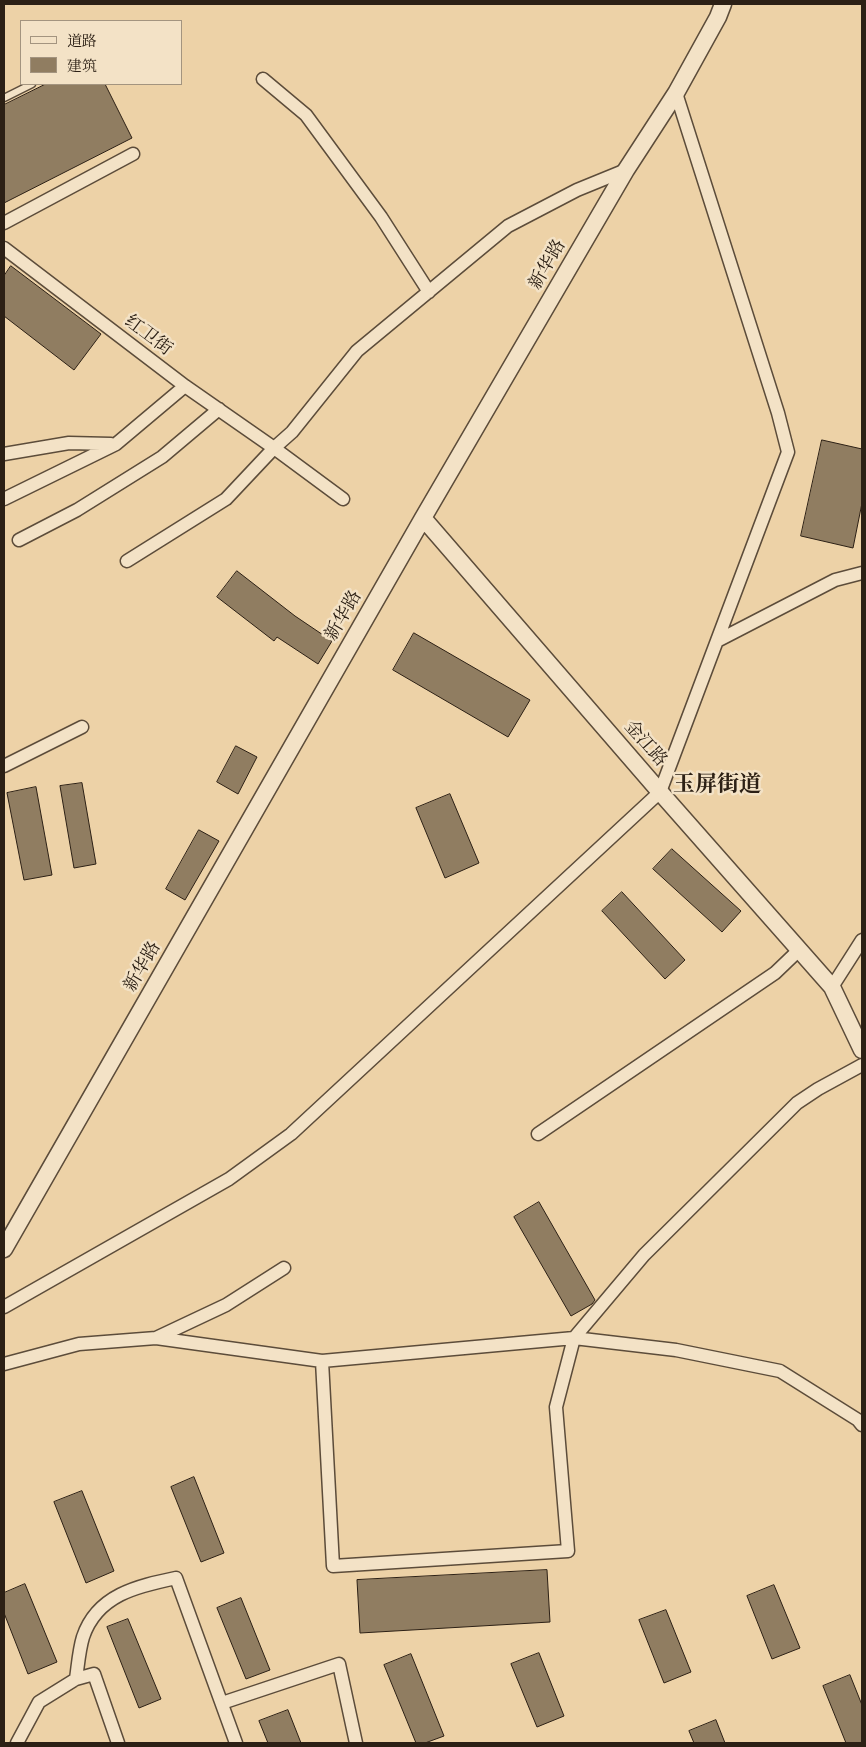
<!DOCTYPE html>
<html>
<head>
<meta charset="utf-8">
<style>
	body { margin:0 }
	#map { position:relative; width:866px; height:1747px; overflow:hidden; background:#edd2a7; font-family:"Libre Bodoni","Noto Serif SC",serif }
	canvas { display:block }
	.frame { position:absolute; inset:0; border:5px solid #2c2015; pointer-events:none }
	.legend { position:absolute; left:20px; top:20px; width:162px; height:65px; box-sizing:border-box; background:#f3e2c6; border:1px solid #a3947f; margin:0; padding:6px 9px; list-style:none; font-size:15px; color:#2c2015 }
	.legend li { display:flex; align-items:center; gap:10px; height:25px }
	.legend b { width:25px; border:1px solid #a3947f }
</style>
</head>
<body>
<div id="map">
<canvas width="866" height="1747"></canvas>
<div class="frame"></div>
<ul class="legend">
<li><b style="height:6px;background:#f3e2c6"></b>道路</li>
<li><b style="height:14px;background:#907d61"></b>建筑</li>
</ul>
</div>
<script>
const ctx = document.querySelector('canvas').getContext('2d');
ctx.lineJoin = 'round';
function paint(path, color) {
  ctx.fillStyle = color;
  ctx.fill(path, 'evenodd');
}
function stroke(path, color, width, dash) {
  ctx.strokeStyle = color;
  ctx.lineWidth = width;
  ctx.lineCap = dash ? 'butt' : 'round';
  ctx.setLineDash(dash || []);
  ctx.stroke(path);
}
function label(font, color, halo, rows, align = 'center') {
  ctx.font = font + ' "Libre Bodoni","Noto Serif SC",serif';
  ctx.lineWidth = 5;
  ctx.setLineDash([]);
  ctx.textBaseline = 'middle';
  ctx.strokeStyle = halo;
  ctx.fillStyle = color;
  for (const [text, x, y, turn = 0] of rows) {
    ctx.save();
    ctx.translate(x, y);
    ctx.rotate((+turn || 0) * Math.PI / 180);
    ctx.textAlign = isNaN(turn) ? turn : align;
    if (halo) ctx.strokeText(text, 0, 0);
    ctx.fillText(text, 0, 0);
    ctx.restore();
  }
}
const building = new Path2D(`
	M46,84H105L132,138L4,203V105Z
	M11,266L101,334L74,370L4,316V276Z
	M822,440L862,449V503L853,548L801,536Z
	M237,571L295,616L332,641L318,664L277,637L274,641L217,597Z
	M414,633L530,700L508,737L393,670Z
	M236,746L257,757L238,794L217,782Z
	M82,783L96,864L74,868L60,786Z
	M36,787L52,875L24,880L7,793Z
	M450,794L479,863L445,878L416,808Z
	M199,830L219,841L185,900L166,889Z
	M672,849L741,911L722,932L653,869Z
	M622,892L685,960L665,979L602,911Z
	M539,1202L595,1300L592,1304L571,1316L514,1217Z
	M194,1477L224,1553L201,1562L171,1487Z
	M82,1491L114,1571L86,1583L54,1502Z
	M547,1570L550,1622L360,1633L357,1580Z
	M25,1584L57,1662L28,1674L4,1613V1593Z
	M774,1585L800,1648L772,1659L747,1596Z
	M241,1598L270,1670L246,1679L217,1608Z
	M666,1610L691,1672L664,1683L639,1620Z
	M128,1619L161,1699L139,1708L107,1627Z
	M539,1653L564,1716L537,1727L511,1664Z
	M411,1654L444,1736L425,1743H416L384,1665Z
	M850,1675L862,1705V1743H846L823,1686Z
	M288,1710L301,1743H268L259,1721Z
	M716,1720L725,1743H694L689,1731Z`);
paint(building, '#907d61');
stroke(building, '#2c2015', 1);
const service = new Path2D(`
	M4,98L32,84`);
const minor = new Path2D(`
	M263,79L306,115L381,217L429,292
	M4,223L133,154
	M4,248L185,386L274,448L343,499
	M4,454L69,443L111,444
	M4,499L116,444L185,386
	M19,540L77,510L162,457L219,409
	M127,561L226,499L274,448L292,432L357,351L508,226L577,190L626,170
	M717,641L835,580L862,573
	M4,766L82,727
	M832,987L862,940
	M538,1134L775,973L799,950
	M4,1307L229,1179L291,1134L660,792L788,452L778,413L676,93
	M156,1338L226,1305L284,1268
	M322,1361L333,1566L568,1551L556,1407L574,1338L644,1255L797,1103L818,1089L862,1065
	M4,1364L79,1344L156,1338L322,1361L574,1338L676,1350L780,1371L858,1420L862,1425
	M76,1679C78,1665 79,1650 83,1637C97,1595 137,1586 176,1578L236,1743
	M222,1703L339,1664L356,1743
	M17,1743L39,1702L76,1679L94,1674L118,1743`);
const tertiary = new Path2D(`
	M423,518L660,792L832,987L862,1050
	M4,1249L423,518L626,170L676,93L718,17L723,4`);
stroke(service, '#5c4c3a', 9);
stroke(minor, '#5c4c3a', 15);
stroke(tertiary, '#5c4c3a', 19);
stroke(service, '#f3e2c6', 6);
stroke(minor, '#f3e2c6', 12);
stroke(tertiary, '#f3e2c6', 16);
label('18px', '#2c2015', '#f3e2c6', [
	["新华路",548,265,-60],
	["红卫街",148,336,37],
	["新华路",344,616,-60],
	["金江路",645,744,49],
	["新华路",143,967,-60]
]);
label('bold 22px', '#2c2015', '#f3e2c6', [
	["玉屏街道",717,786]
]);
</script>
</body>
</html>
